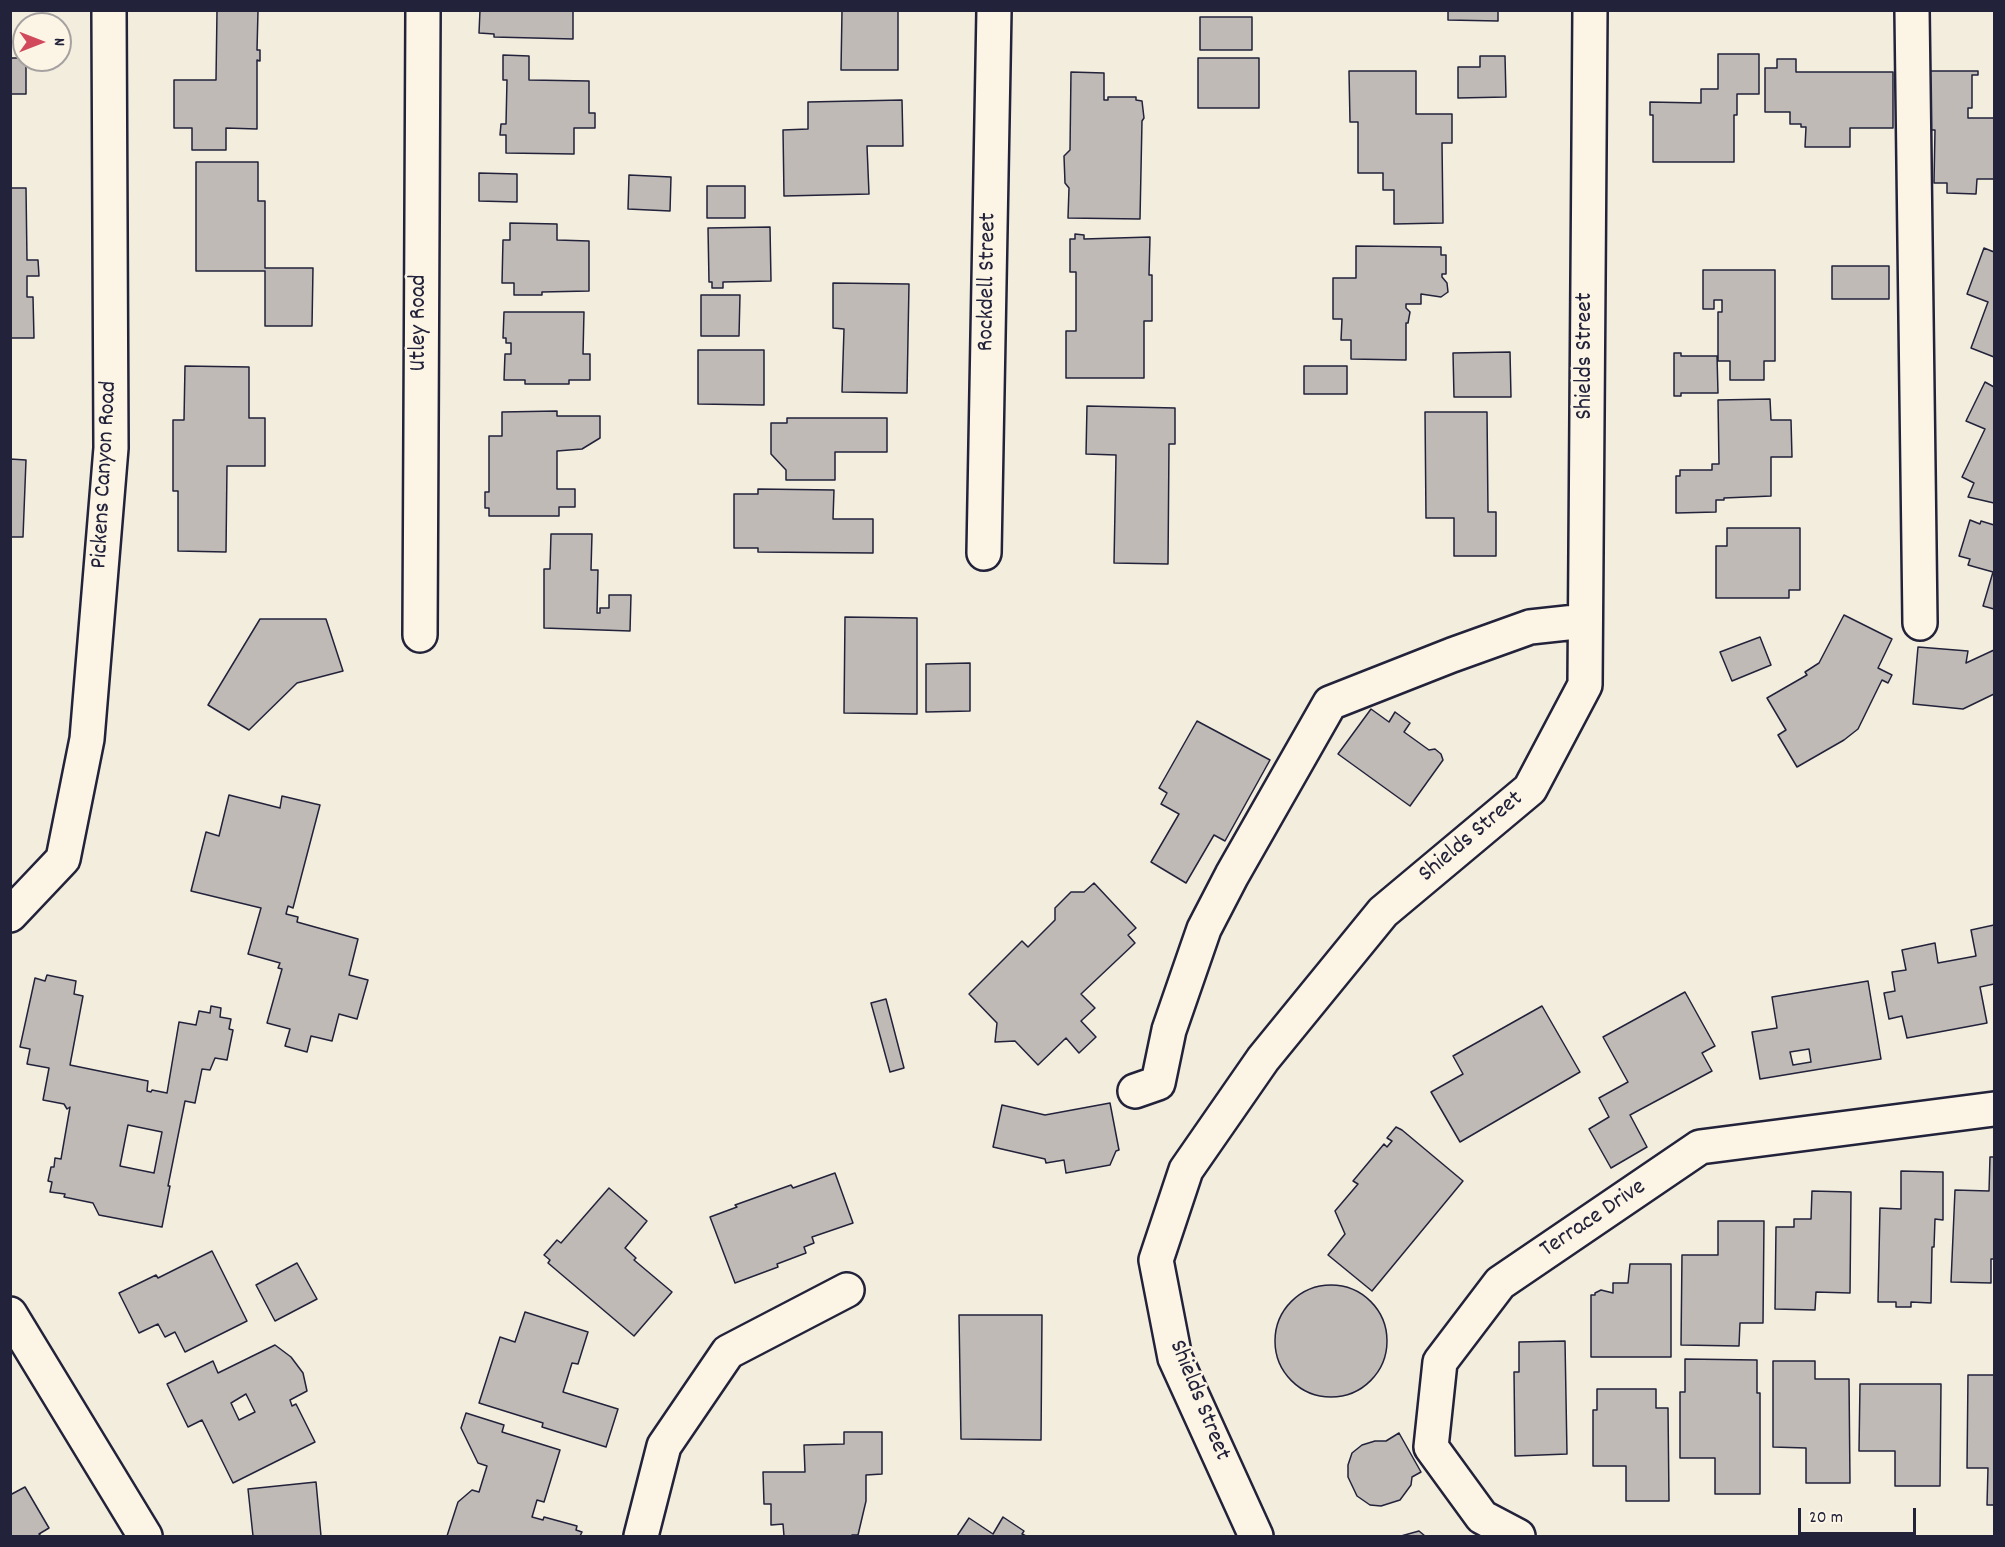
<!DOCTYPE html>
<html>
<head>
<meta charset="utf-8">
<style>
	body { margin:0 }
	#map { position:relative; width:2005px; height:1547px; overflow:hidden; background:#f3edde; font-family:Dekko,sans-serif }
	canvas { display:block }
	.frame { position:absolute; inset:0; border:12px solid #22223b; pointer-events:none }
	.north { position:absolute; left:12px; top:12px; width:60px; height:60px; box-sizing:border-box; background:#fcf5e5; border:2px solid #a5a1a1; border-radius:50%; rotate:90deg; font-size:16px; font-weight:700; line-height:24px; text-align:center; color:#22223b }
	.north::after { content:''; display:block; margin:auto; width:21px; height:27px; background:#d1495b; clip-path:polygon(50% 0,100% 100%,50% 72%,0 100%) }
	.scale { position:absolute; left:1798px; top:1508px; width:118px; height:27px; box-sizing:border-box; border:3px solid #22223b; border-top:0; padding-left:8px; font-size:18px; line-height:21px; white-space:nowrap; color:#22223b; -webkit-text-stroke:4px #fcf5e5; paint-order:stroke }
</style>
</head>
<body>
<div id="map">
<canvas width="2005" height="1547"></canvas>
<div class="frame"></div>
<div class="north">N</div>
<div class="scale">20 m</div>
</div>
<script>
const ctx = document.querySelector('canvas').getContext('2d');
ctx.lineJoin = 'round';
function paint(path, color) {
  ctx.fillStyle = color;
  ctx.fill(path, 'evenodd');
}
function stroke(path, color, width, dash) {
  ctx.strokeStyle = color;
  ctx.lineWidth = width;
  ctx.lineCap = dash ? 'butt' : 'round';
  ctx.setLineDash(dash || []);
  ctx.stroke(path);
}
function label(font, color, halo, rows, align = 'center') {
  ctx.font = font + ' Dekko,sans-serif';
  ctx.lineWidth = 5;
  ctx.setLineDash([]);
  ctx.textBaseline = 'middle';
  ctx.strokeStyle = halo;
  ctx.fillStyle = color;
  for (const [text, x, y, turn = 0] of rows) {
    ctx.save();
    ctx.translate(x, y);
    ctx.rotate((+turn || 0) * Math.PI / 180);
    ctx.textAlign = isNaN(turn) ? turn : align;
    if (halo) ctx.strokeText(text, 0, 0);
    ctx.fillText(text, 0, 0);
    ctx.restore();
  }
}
const building = new Path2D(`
	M480,10H573V39L494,37V34L479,33Z
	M898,10V70H841L842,11Z
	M1448,10H1498V21L1448,20Z
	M217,11H258L257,50H260V61L257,60V129L226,128V150H192V128H174V80H216Z
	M1200,17H1252V50H1200Z
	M1718,54H1759V94H1737V115H1734V162H1653V115H1650V102L1701,103V89H1718Z
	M503,55L529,56V80L589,81V113H595V128H574V154L506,153V135H500L501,124H506L507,80H503Z
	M1480,56H1505L1506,97L1458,98V67H1480Z
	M10,58H24L26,60V94H10Z
	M1198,58H1259V108H1198Z
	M1777,59H1796V72H1893V128H1850V147H1805L1806,127H1801V124H1790V112H1765V68H1777Z
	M1349,71H1416V114H1452V143H1442L1443,223L1394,224V190H1383V173H1358V122H1350Z
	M1930,71H1978V75H1972V108H1968V118H1994V179H1977L1976,194L1947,193V183H1934L1935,130H1929Z
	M1071,72L1104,73V100H1108V97H1136V100L1142,101L1144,118L1142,121L1140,219L1068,218L1069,188L1065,183L1064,156L1070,150Z
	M902,100L903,146H867L869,194L784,196L783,130L808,129V102Z
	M196,162H258V201H265V268H313L312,326H265V271H196Z
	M479,173L517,174V202L479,201Z
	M629,175L671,177L670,211L628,209Z
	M707,186H745V218H707Z
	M10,188H26L27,260H38L39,276H27V297H33L34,338H10Z
	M510,223L557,224V240L589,241V291L542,292V295H514V283H502L503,240H510Z
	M770,227L771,281L723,282V288H712V282H709L708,228Z
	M1075,234L1084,235V239L1150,237L1149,275H1152V321H1144V378H1066V331H1076V272H1070V239H1075Z
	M1356,246L1441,247V255H1446V274H1442V277L1447,283L1448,292L1441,297L1421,294V304H1406V308L1410,312L1408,323H1406V360L1351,359V340H1341L1342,319H1333V278H1356Z
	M1984,248L1994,252V357L1971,348L1988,302L1967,294Z
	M1832,266H1889V299H1832Z
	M1703,270H1775V361H1764V380H1730V361H1718V312H1722V300H1714V309H1703Z
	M833,283L909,284L907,393L842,392L844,329L833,328Z
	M701,295H740L739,336H701Z
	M504,312H584L583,354H590V380H569V384H525V380H504L505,354H511V343H506V338H503Z
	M698,350H764V405L698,404Z
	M1510,352L1511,397H1454L1453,353Z
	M1674,353H1681V356H1717L1718,393H1681V396H1674Z
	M185,366L249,367V418H265V466H227L226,552L178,551V491H173V420H184Z
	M1304,366H1347V394H1304Z
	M1985,382L1994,387V503L1968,497L1974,483L1962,477L1985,429L1966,421Z
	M1770,399L1771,420H1791L1792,457H1771V496L1724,498V500H1716V512L1676,513V476H1680V470H1712V464H1719L1718,400Z
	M1087,406L1175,408V444H1169L1168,564L1114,563L1116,455L1086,454Z
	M557,411V416H600V438L582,449L557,451V489H575V507H559V516H489V508H485V492H489V436H502V412Z
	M1425,412H1487L1488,512H1496V556H1454V518H1426Z
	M787,418H887V452H835V480H786V470L771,454V423H787Z
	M10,459L26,460L23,537H10Z
	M758,489L834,490L833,519H873V553L758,552V548H734V494H758Z
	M1970,520L1980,524L1981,521L1994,525V609L1983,606L1993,572L1968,565L1970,559L1959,556Z
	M1727,528H1800V590H1789V598H1716V546H1727Z
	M551,534H592L591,570H598L597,613H600V608H609V595H631L630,631L544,628V569H550Z
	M1844,615L1892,639L1878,668L1892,675L1888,683L1882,680L1858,729L1844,740L1797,767L1778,735L1786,730L1767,698L1807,675L1805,672L1819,663Z
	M845,617L917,618V714L844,713Z
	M260,619H326L343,671L297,683L249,730L208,705Z
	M1760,637L1771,665L1732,681L1720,652Z
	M1918,647L1968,651L1966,663L1994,650V694L1963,709L1913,704Z
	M970,663V711L926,712V664Z
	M1371,709L1389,722L1395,712L1410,723L1404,732L1429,750L1435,749L1441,754L1443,760L1410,806L1338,754Z
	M1197,721L1270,760L1225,841L1214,835L1186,883L1151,862L1179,814L1161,804L1167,793L1159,788Z
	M229,795L280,808L282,796L320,805L293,908L288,906L286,914L298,917L297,922L358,939L349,975L368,980L357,1019L339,1014L332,1041L311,1036L307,1052L285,1046L290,1029L267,1023L282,969L278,968L280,963L248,954L261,908L191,891L206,832L219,836Z
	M1094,883L1136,928L1128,935L1135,943L1081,994L1095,1008L1081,1021L1096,1037L1079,1053L1066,1038L1038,1065L1015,1041L995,1042L997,1023L969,994L1022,941L1028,947L1055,920V908L1071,892H1084Z
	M1994,925V986V984L1980,987L1987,1023L1907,1038L1902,1016L1889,1019L1884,993L1895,991L1892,972L1906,970L1902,950L1935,943L1938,963L1976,956L1971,930Z
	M47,975L76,981L74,994L83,996L70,1065L148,1081L147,1091L151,1092L152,1090L167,1093L179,1022L196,1025L199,1011L210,1013L211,1006L221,1008L220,1017L231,1019L229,1029L233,1030L227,1060L215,1058L210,1070L202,1069L195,1103L185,1101L168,1186H170L162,1227L99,1215L93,1203L64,1197L65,1194L50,1192L52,1182L48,1181L51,1167H54L55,1158L61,1159L70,1107L67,1109L64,1104L43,1100L49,1068L27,1064L30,1049L20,1047L35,978L45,981ZM128,1125L162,1132L154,1173L120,1166Z
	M1868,981L1881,1059L1760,1079L1752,1032L1777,1028L1772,997ZM1809,1049L1811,1062L1793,1065L1790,1052Z
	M1685,992L1715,1046L1702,1053L1712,1071L1630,1115L1647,1147L1611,1168L1589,1129L1609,1117L1599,1098L1628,1082L1603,1037Z
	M886,999L904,1068L890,1072L871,1003Z
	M1542,1006L1580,1072L1460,1142L1431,1092L1463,1074L1453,1056Z
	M1110,1103L1119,1150L1116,1151L1110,1165L1066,1173L1064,1160L1046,1163L1045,1159L993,1147L1002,1105L1045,1115Z
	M1396,1127L1402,1130L1463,1181L1372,1291L1328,1255L1345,1234L1335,1211L1358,1184L1353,1181L1384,1144L1387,1147L1392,1141L1387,1138Z
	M1990,1157H1994V1259H1991V1283L1951,1282L1955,1190L1989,1191Z
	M1901,1171L1943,1172V1220L1935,1219L1934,1247H1932L1931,1303L1911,1302V1307H1896V1302H1878L1880,1208L1901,1209Z
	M835,1173L853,1223L812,1237L814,1243L804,1247L806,1253L777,1264L778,1267L735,1283L710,1217L737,1207L735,1205L791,1185L793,1188Z
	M609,1188L647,1221L625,1248L636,1258L634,1260L672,1292L634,1336L548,1263L550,1260L544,1255L557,1240L561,1243Z
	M1812,1191L1851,1192L1850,1293L1816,1292L1815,1310L1775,1309L1776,1227H1794V1219H1811Z
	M1718,1221H1764L1763,1323H1740L1739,1346L1681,1345L1682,1255H1718Z
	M212,1251L247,1321L185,1352L175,1332L165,1337L158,1324L139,1333L119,1293L156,1275L158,1278Z
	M297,1263L317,1299L275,1321L256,1285Z
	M1630,1264H1671V1357H1591V1295H1595V1293L1601,1290L1613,1293V1283H1628Z
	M1275 1341a56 56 0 1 1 112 0a56 56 0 1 1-112 0Z
	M525,1312L588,1332L578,1364L572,1363L563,1392L618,1409L606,1447L542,1427L543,1423L479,1403L500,1337L515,1342Z
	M959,1315H1042L1041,1440L961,1439Z
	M1565,1341L1567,1454L1515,1456L1514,1372H1519V1342Z
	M275,1345L291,1357L303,1373L307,1391L290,1400L292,1406L296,1404L315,1442L233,1483L202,1420L188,1427L167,1384L213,1361L218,1373ZM246,1394L255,1412L239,1420L231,1403Z
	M1685,1359L1757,1360V1393H1760V1494H1715V1458H1680V1392H1685Z
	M1773,1361H1815V1379H1849L1850,1483H1806V1448L1773,1447Z
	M1968,1375H1994V1505H1987L1988,1468H1967Z
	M1860,1384H1941L1940,1486H1895V1451H1859Z
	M1597,1389H1656V1408H1668L1669,1501H1626V1466H1593V1410H1597Z
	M466,1413L504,1425L502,1432L560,1450L544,1502L537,1500L532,1517L543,1520L544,1517L577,1526L576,1530L582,1532L580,1536H447L458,1502L472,1490L479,1492L487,1466L478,1463L461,1428Z
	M844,1432H882V1474L866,1475V1501L858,1535H852V1536H784L783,1524L771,1525V1504H764L763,1472H805L804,1445L844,1444Z
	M1399,1433L1421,1472L1412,1477L1411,1485L1400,1500L1381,1506L1370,1505L1357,1496L1348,1477V1465L1352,1453L1362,1445L1375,1441H1386Z
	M316,1482L321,1536H253L248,1489Z
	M25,1487L49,1528L39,1534L41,1536H10V1495Z
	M1003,1517L1024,1531L1022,1534L1026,1536H957L969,1518L993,1534Z
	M1419,1531L1425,1536H1401Z`);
paint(building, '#bfbab6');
stroke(building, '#22223b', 1.5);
const minor = new Path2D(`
	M1912,10L1920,623
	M984,553L994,10
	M420,635L423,10
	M10,915L63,859L87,739L111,448L109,10
	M1135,1091L1158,1083L1169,1030L1204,929L1232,875L1330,703L1452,655L1530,627L1585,621
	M10,1314L145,1536
	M641,1536L664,1446L728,1352L847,1290
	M1256,1536L1175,1358L1156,1260L1186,1170L1263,1059L1383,912L1530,789L1585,685L1590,10
	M1518,1536L1482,1517L1431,1447L1440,1362L1500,1283L1700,1147L1994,1109`);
stroke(minor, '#22223b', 38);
stroke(minor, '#fcf5e5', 33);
label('24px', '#22223b', '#fcf5e5', [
	["Rockdell Street",989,282,-89],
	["Utley Road",421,323,-90],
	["Shields Street",1587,356,-90],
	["Pickens Canyon Road",106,475,-87],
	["Shields Street",1472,838,-40],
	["Terrace Drive",1594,1220,-34],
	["Shields Street",1198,1401,68]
]);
</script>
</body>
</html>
